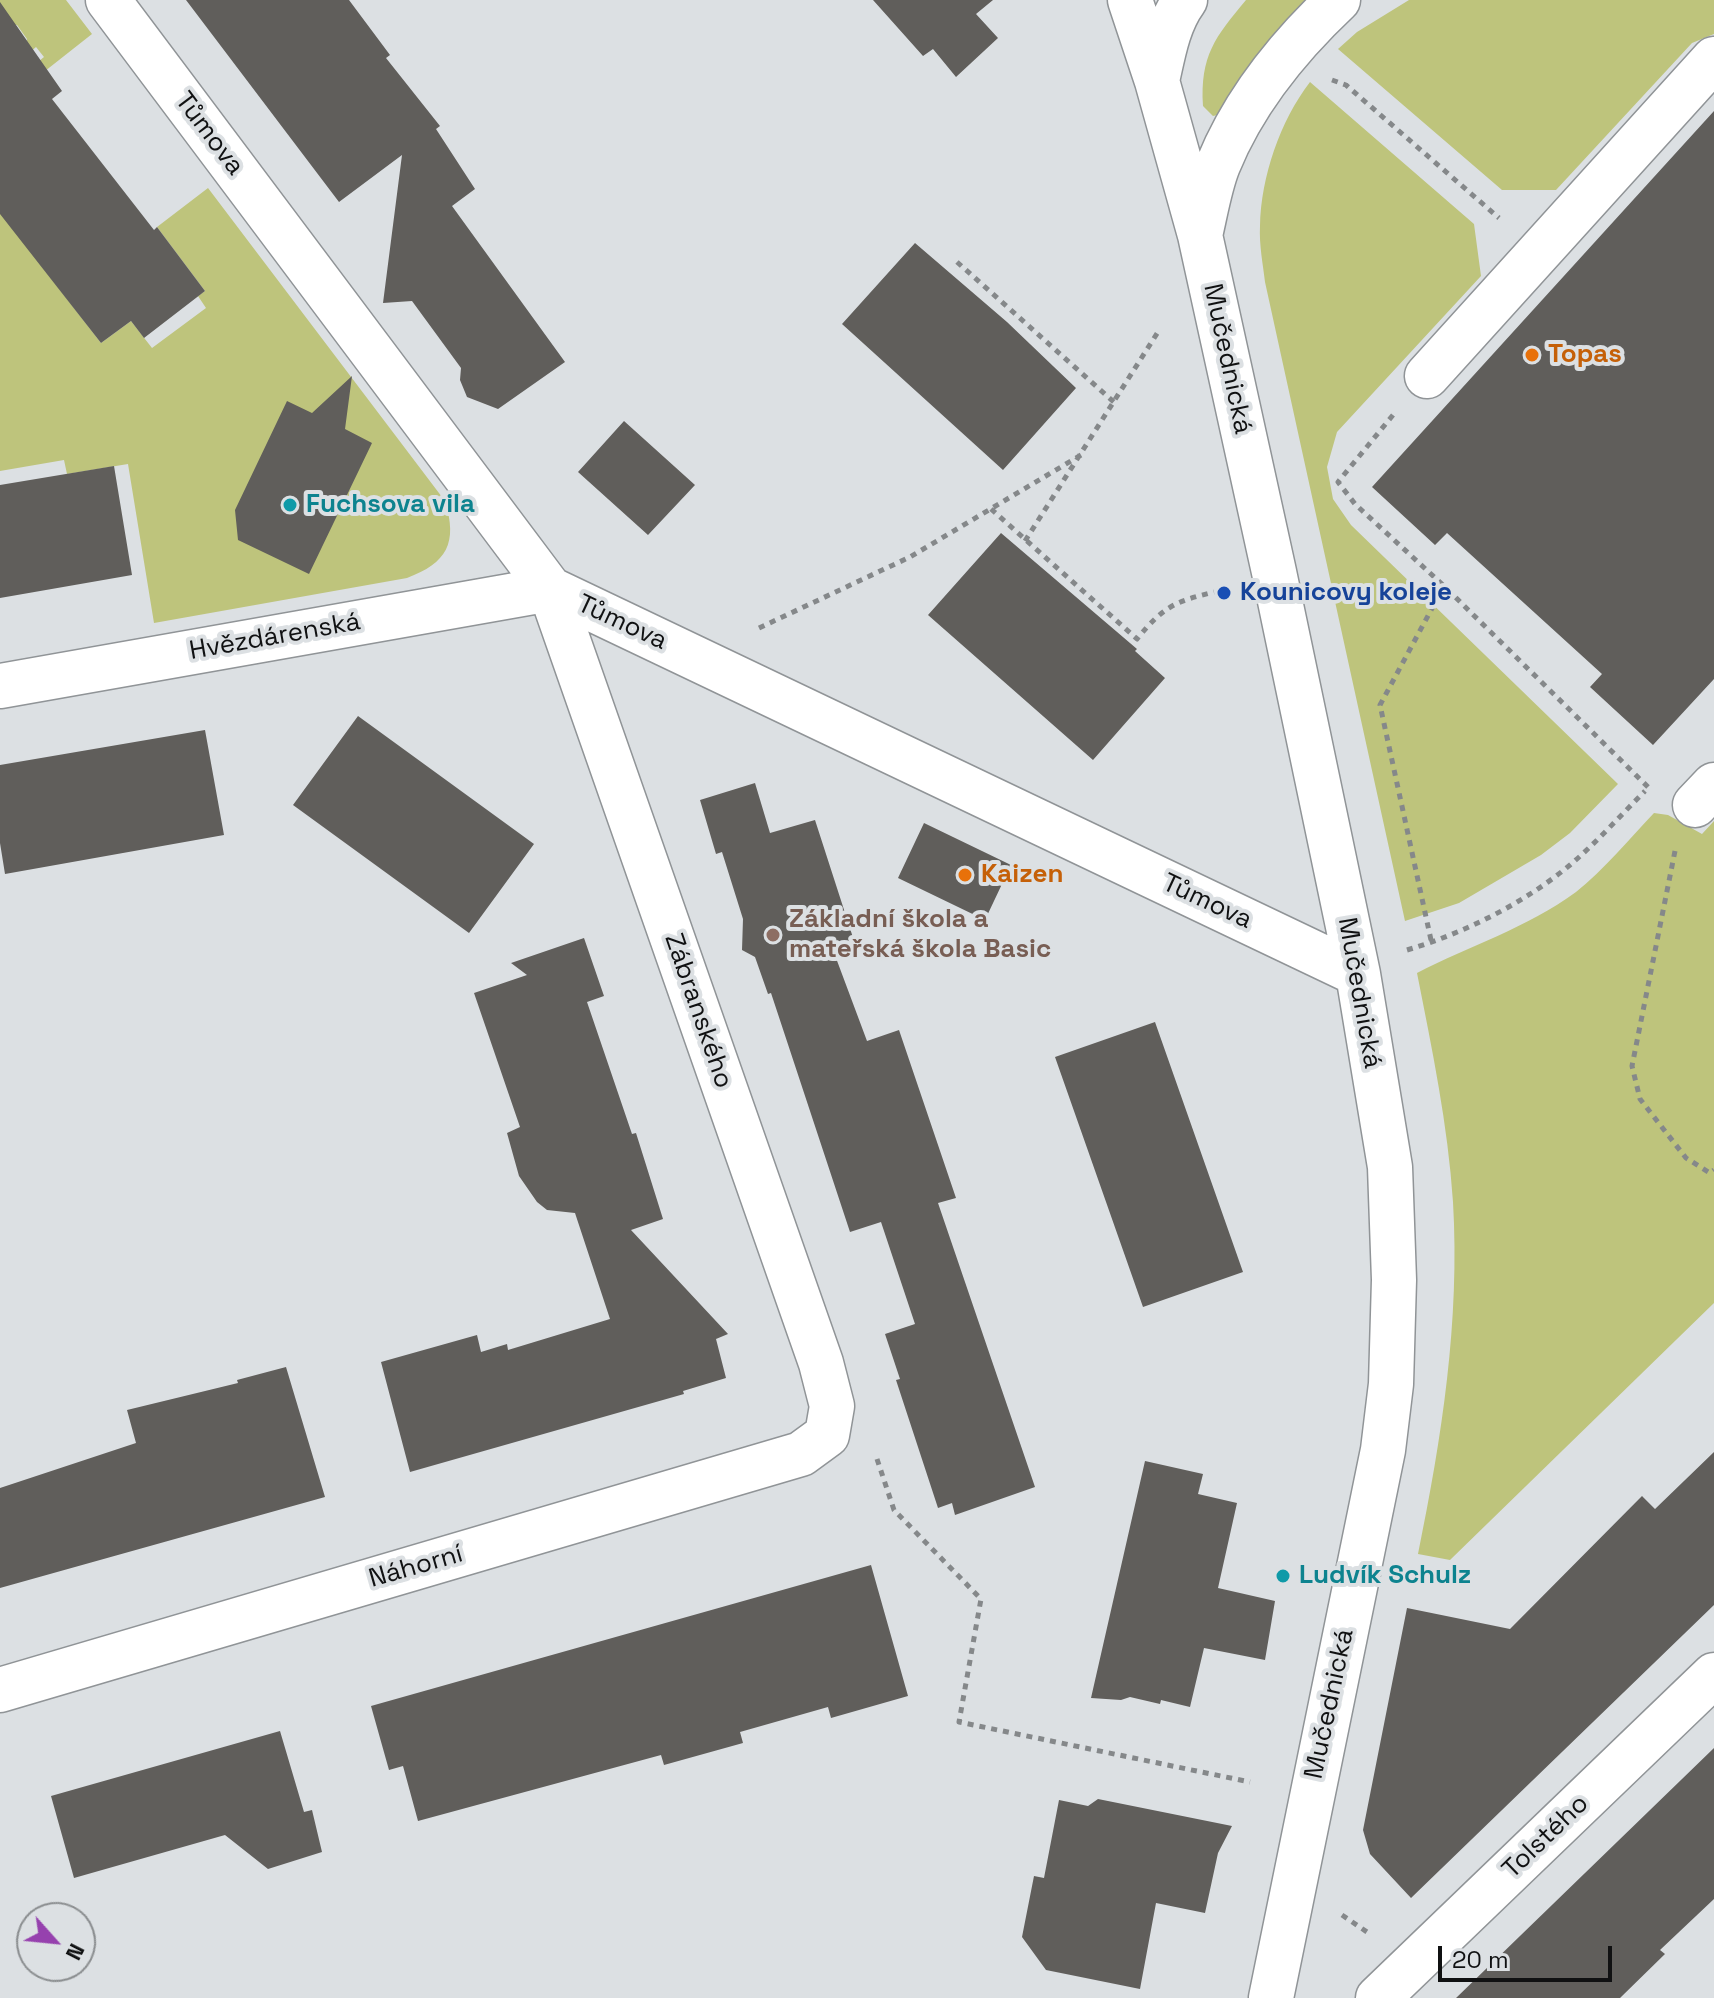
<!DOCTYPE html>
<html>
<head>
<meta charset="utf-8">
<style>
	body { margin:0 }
	#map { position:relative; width:1714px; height:1998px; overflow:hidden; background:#dce0e3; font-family:"Space Grotesk",sans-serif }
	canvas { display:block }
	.north { position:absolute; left:16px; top:1902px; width:80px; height:80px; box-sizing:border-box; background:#dce0e3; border:2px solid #8a8d8f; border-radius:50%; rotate:117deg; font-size:22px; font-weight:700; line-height:32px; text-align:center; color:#101112 }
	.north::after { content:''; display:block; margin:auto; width:28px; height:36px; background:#9641ae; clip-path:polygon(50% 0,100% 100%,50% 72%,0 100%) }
	.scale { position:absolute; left:1438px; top:1946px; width:174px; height:36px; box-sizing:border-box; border:4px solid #101112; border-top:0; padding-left:10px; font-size:24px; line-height:28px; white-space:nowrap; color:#101112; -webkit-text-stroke:6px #dce0e3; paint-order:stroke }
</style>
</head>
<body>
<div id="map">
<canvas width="1714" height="1998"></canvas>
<div class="north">N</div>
<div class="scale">20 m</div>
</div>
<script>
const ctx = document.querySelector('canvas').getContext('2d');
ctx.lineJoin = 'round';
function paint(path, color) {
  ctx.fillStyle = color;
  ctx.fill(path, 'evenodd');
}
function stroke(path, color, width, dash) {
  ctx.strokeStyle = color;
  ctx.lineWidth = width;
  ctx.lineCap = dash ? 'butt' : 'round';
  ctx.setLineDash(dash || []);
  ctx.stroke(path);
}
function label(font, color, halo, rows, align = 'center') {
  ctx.font = font + ' "Space Grotesk",sans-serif';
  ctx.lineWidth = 8;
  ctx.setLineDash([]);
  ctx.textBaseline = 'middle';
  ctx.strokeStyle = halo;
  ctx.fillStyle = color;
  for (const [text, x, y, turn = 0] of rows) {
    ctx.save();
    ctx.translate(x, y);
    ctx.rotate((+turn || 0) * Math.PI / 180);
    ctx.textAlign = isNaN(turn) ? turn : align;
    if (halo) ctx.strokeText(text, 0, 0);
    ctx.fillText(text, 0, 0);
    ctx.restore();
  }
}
paint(new Path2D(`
	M0,0H66L92,34L40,75L33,66L44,57L36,47L28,54L25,51L27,39L17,25L3,24L0,20Z
	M1246,0H1322L1222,114L1213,116L1203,106C1200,56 1215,37 1246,0Z
	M1409,0H1714V34L1692,43L1556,190H1502L1338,49L1357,32Z
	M1310,82L1474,224L1481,276L1337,432L1327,467L1333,499L1351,525L1618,784L1570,833L1541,855L1459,903L1405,921L1265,282C1263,264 1259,245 1260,226C1261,177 1280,121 1310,82Z
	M208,188L445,501C458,543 447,563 407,578L154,623L128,464L67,474L64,460L0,471V212L101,343L131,321L152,348L206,308L198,296L205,291L157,227Z
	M1654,813L1668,815L1702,834L1714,821V1303L1450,1560L1418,1554C1442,1437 1460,1321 1453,1202C1448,1125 1432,1049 1417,973C1469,946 1527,928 1576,892C1603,871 1630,838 1654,813Z`), '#bec47c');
paint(new Path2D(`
	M186,0H349L390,55L386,58L440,126L436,129L475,189L452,206L565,362L498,409L467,397L460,380L461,368L412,301L383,303L402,155L339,202Z
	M873,0H993L976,14L998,38L956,77L933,49L923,56Z
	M0,2L62,91L52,99L154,230L157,227L205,291L144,338L131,321L101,343L0,214Z
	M1714,111V679L1653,745L1590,687L1602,674L1447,533L1435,545L1372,487Z
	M915,243L1007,322L1076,388L1003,470L842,324Z
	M352,376L345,429L372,443L309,574L238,540L235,510L287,401L312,413Z
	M624,421L695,485L648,535L578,472Z
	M114,466L132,575L0,598V485Z
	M1001,533L1137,649L1135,651L1165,678L1093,760L928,615Z
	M358,716L534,844L469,933L293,805Z
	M205,730L224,835L5,874L0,843V765Z
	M755,783L770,833L815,820L857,950L836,958L867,1041L899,1030L956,1198L938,1203L1035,1487L955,1515L952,1503L938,1508L896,1380L900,1379L885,1334L915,1324L881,1222L850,1232L771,993L768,994L755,957L742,950L743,919L722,852L716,854L700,800Z
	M924,823L1011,865L985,920L898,878Z
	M584,938L604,996L587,1002L632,1134L636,1133L663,1219L631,1230L728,1334L716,1339L726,1378L683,1391L684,1394L410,1472L381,1362L477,1335L481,1352L507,1344L508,1350L610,1319L575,1213L547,1210L537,1202L519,1176L507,1133L520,1127L474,993L527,975L511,963Z
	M1155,1022L1243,1272L1143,1307L1055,1057Z
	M286,1367L325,1497L0,1588V1488L136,1443L127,1410L238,1383L237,1380Z
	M1714,1452V1605L1411,1898L1370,1854L1363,1830L1407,1608L1510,1629L1642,1496L1655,1509Z
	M1145,1461L1203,1474L1198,1494L1237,1503L1218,1588L1275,1601L1265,1660L1204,1648L1190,1707L1161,1700L1160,1704L1130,1697L1121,1700L1091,1698Z
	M871,1565L908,1696L831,1718L828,1707L740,1732L743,1743L664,1765L661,1755L418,1821L403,1766L389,1770L371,1706Z
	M280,1731L304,1812L312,1810L322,1852L268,1869L225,1835L74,1878L51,1796Z
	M1714,1748V1899L1660,1950L1665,1954L1620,1998H1456Z
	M1098,1799L1232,1826L1218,1853L1205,1913L1156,1903L1140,1989L1046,1970L1022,1937L1034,1876L1044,1878L1059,1800L1088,1806Z`), '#605e5b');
const minor = new Path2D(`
	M108,0L550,589L1358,974
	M1130,0L1157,81L1200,235L1274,572L1358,974L1390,1167L1394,1280L1391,1384L1383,1450L1271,1998
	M1157,81C1163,54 1168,23 1185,0
	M1201,231C1206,209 1210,185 1218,165C1244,101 1288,47 1338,0
	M1427,376L1714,59
	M0,686L550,589
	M1695,805L1714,785
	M0,1690L801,1454L827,1435L832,1406L821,1363L550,589
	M1378,1998L1714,1675`);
stroke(minor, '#909497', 47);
stroke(new Path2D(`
	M1332,80L1346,85L1499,218
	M957,262L1115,403
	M1393,415L1338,482L1355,504L1444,586L1648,787
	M991,509L1137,639C1164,606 1174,602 1214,592
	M1025,541L1158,332
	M759,628L910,557L1081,455
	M1675,851L1632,1066L1640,1099L1686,1158L1710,1173L1714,1170
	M1431,940L1380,705L1444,586
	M1407,950C1464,933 1523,904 1570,865C1596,843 1620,816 1645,791
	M877,1459L894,1510L981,1599L959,1722L1250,1782
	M1342,1915L1370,1934`), '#85888a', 5, [6, 6]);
stroke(minor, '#fff', 44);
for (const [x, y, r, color] of [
	[1532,355,8,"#e8710a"],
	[290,505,8,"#0f9aa8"],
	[1224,593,8,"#1a4fb4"],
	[965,875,8,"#e8710a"],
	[773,935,8,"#8d6e63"],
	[1283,1576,8,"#0f9aa8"]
]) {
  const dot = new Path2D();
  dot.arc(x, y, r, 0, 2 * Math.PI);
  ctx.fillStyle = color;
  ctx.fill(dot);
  stroke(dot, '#dce0e3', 3);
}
label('26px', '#101112', '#dce0e3', [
	["Tůmova",209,134,53],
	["Mučednická",1227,359,78],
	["Tůmova",622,623,25],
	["Hvězdárenská",275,637,-10],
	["Tůmova",1207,902,25],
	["Mučednická",1359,993,80],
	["Zábranského",698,1011,71],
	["Náhorní",416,1567,-16],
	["Mučednická",1330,1704,-78],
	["Tolstého",1546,1837,-44]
]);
label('bold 26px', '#c56008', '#dce0e3', [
	["Topas",1548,355],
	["Kaizen",981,875]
], 'left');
label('bold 26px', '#0d838f', '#dce0e3', [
	["Fuchsova vila",306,505],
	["Ludvík Schulz",1299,1576]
], 'left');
label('bold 26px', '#164399', '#dce0e3', [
	["Kounicovy koleje",1240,593]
], 'left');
label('bold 26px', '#785e54', '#dce0e3', [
	["Základní škola a",789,920],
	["mateřská škola Basic",789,950]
], 'left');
</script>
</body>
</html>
